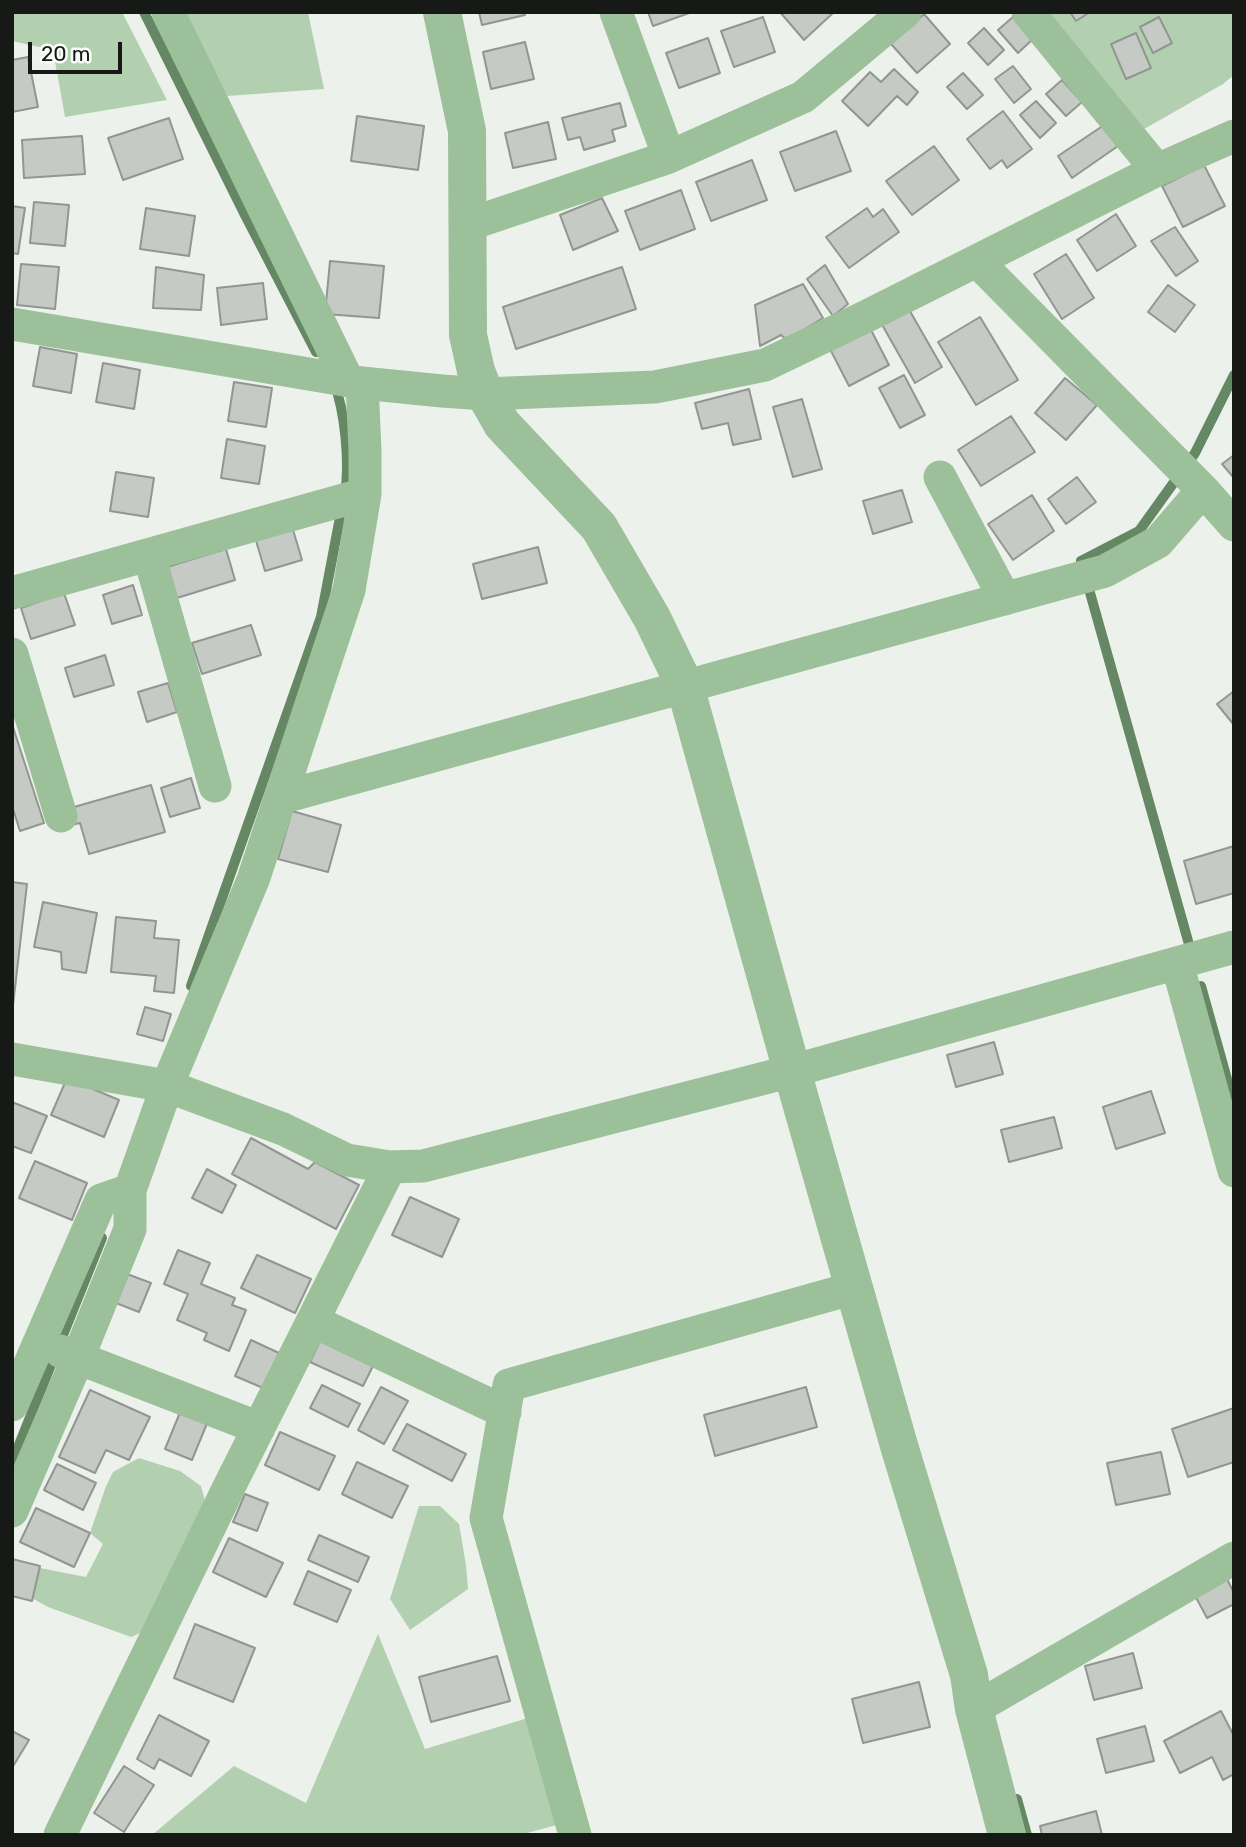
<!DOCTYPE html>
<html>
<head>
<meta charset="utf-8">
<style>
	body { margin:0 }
	#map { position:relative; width:1246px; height:1847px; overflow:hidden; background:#ecf1eb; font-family:Rubik,sans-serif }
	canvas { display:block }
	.frame { position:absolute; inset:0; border:14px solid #171917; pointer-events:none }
	.scale { position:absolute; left:28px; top:42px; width:94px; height:32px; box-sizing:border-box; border:4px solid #171917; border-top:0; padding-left:9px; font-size:21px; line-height:24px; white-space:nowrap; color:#171917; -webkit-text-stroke:5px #f9fef9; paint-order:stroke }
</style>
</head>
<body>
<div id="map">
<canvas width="1246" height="1847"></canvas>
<div class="frame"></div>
<div class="scale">20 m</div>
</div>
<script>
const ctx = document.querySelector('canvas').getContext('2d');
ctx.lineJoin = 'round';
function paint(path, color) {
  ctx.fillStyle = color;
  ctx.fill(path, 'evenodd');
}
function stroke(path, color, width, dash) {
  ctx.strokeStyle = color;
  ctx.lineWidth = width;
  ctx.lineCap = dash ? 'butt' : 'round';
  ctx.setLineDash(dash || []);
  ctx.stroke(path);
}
paint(new Path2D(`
	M12,12H122L167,100L65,117L53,50L12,41Z
	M181,12H308L324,89L227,96Z
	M1029,12H1234V75L1223,84L1139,132Z
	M139,1458L180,1471L201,1486L207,1508L163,1623L131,1637L48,1607L12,1587L35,1567L86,1577L103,1544L90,1533L106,1486L113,1472Z
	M419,1506H440L459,1524L466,1565L468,1589L410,1630L390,1599Z
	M378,1634L425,1749L541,1714L571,1821L520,1835H152L234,1766L306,1803Z`), '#b2d0b0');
stroke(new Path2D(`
	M144,12L245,215L316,352
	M334,383C345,411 350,463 345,493
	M1083,567L1081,561L1139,531L1195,453L1234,375
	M1087,582L1192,955
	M191,986L321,617L342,507
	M1201,986L1234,1104
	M12,1462L102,1238
	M1017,1799L1027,1835`), '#658763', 10);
const building = new Path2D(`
	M479,12H524L525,15L482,25Z
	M648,12H692L653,26Z
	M780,12H834L804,40Z
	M1070,12H1090L1076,21Z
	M924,14L950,44L917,73L891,44Z
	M1014,16L1034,38L1018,53L998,30Z
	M763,17L775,52L734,67L721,31Z
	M1159,17L1172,43L1153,53L1140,27Z
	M984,28L1004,50L988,65L968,43Z
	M1136,33L1151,68L1126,79L1111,44Z
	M708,38L720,73L679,88L666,53Z
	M525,42L534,79L491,89L483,52Z
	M28,57L38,107L12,112V60Z
	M1013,66L1031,89L1014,103L995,79Z
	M894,69L918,92L907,105L897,96L868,126L842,101L870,72L881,82Z
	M963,73L983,95L967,109L947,87Z
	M1062,80L1082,102L1066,116L1046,94Z
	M1036,101L1056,123L1040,138L1020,115Z
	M620,103L626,126L612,130L615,141L584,150L580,137L568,140L562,118Z
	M1003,111L1032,149L1007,168L1002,160L990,169L967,139Z
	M357,116L424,126L418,170L351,161Z
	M169,118L183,159L123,180L108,138Z
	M548,122L556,159L513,168L505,133Z
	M1104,125L1118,146L1072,178L1058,156Z
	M836,131L851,171L795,191L780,152Z
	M82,136L85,174L24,178L22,140Z
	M934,146L959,180L912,215L886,181Z
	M752,160L767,200L711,221L696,182Z
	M1204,165L1225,206L1183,227L1162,186Z
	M681,190L695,229L640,250L625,211Z
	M602,198L618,231L573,250L560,215Z
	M34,202L69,205L65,246L30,243Z
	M12,206L25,208L18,254L12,253Z
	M146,208L195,216L189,256L140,249Z
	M867,208L873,217L883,209L899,232L849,268L826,237Z
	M1116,214L1136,246L1097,271L1077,240Z
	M1175,227L1198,261L1176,276L1151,241Z
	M1066,254L1094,298L1062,319L1034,274Z
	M330,261L384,266L379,318L325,314Z
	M21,264L59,267L55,309L17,305Z
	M825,265L848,304L833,316L807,279Z
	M156,267L204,275L201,310L153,308Z
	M622,267L636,309L516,349L503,307Z
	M263,283L267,319L221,325L217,288Z
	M803,284L823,318L787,340L781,335L760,346L755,305Z
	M1168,285L1195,305L1175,332L1148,312Z
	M907,306L942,367L915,383L880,321Z
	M980,317L1018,380L976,405L938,342Z
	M870,328L889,365L849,386L830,349Z
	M40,347L77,354L71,393L33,386Z
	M103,363L140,370L134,409L96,402Z
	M904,375L925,415L900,428L879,388Z
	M1065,378L1097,405L1066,440L1035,413Z
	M234,382L272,388L266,427L228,421Z
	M749,389L761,439L733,445L728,423L702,429L695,403Z
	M802,399L822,469L793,477L773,407Z
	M1011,416L1035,452L981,486L958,450Z
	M227,439L265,446L259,484L221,478Z
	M1234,455V478L1222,464Z
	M116,472L154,478L148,517L110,511Z
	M1077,477L1096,502L1066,524L1048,499Z
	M902,490L912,522L873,534L863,501Z
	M1032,495L1054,531L1013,560L988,524Z
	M291,523L302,560L265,571L254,534Z
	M538,547L547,583L482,599L473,564Z
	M226,549L235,580L177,598L167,567Z
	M133,585L142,615L112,624L103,595Z
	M64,593L75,625L31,639L21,608Z
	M251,625L261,655L202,674L192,643Z
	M105,655L114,685L74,697L65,668Z
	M168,683L177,712L147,722L138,692Z
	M1234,691V725L1217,704Z
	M12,724L44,823L20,831L12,806Z
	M191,778L200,808L170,817L161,788Z
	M151,785L165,832L89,854L80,823L71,825L67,809Z
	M292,811L341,825L328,872L278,859Z
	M1234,846V893L1196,904L1184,861Z
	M12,882L27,884L12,1014Z
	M43,902L97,913L86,973L62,969L61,952L34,947Z
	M116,917L156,921L154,938L179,940L174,993L154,991L156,976L111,972Z
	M145,1007L171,1014L163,1041L137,1034Z
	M994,1042L1003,1074L956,1087L947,1055Z
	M67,1078L119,1100L104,1137L51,1115Z
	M1151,1091L1165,1133L1116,1149L1103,1107Z
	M12,1102L47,1116L31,1153L12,1146Z
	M1054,1117L1062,1148L1009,1162L1001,1130Z
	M251,1138L308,1169L315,1162L359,1185L336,1229L232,1174Z
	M35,1161L87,1183L72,1220L19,1198Z
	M207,1169L236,1185L222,1213L192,1198Z
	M410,1197L459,1219L442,1257L392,1235Z
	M178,1250L210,1263L201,1284L235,1298L232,1305L246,1310L229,1351L204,1340L207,1333L177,1320L188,1294L164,1284Z
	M257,1255L311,1279L295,1313L241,1288Z
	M127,1274L151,1283L139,1312L116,1303Z
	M251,1340L279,1353L263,1388L235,1376Z
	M320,1341L374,1364L363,1386L310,1362Z
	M322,1385L360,1404L348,1427L310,1408Z
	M381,1387L408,1401L384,1444L358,1430Z
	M806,1387L817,1427L715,1456L704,1415Z
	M90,1390L150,1417L129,1460L106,1450L95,1473L59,1457Z
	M1234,1408V1462L1188,1477L1172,1429Z
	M181,1410L208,1421L192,1460L165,1449Z
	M407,1424L466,1454L452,1481L393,1450Z
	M280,1432L335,1456L319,1490L265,1465Z
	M1161,1452L1170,1494L1116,1505L1107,1463Z
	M357,1462L408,1486L392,1518L342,1494Z
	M57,1464L96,1483L83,1510L44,1490Z
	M245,1494L268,1503L257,1531L233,1522Z
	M36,1508L90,1533L74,1567L20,1542Z
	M319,1535L369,1557L358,1582L308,1560Z
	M229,1538L283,1563L266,1597L213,1572Z
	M12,1559L40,1566L32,1601L12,1596Z
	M308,1571L351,1590L337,1622L294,1604Z
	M1224,1573L1234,1593V1604L1207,1618L1192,1590Z
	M195,1624L255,1648L233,1702L174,1678Z
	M1133,1653L1142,1688L1094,1700L1085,1666Z
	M497,1656L510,1701L431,1722L419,1677Z
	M919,1682L930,1727L863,1743L852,1699Z
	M1221,1711L1234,1736V1774L1223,1780L1212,1757L1180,1773L1164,1741Z
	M159,1715L209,1741L191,1776L159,1759L154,1769L137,1759Z
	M1145,1726L1154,1761L1106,1773L1097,1739Z
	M12,1731L29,1740L12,1768Z
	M124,1766L154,1785L124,1832L94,1813Z
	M1096,1811L1102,1835H1042L1040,1826Z`);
paint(building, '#c5cac5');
stroke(building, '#929691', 2);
stroke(new Path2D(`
	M168,12L348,381
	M616,12L669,157
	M1028,12L1157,170
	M467,225L669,157L803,97L905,12
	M977,261L1203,490L1234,525
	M12,324L362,383L442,391L485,394L655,387L765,365L867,316L1157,170L1234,136
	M940,477L1005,599
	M149,555L215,786
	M12,593L365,494
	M12,654L61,816
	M280,798L1105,571L1158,542L1203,490
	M1177,963L1234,1171
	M12,1059L167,1086L283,1129L347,1160L390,1167L423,1166L792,1071L1234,947
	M313,1321L505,1412
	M60,1351L259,1428
	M12,1405L101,1200L130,1190L167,1086L253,880L349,590L365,494V451L362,383
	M12,1511L78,1358L130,1229V1190
	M974,1709L1234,1558
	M60,1835L229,1487L390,1167
	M575,1835L486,1518L509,1385L854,1288`), '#9cc09a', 33);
stroke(new Path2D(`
	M442,12L467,131L468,335L476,371L485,394L502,424L599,527L652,618L685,686L792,1071L900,1449L969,1675L974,1709L1007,1835`), '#9cc09a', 38);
</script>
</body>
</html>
